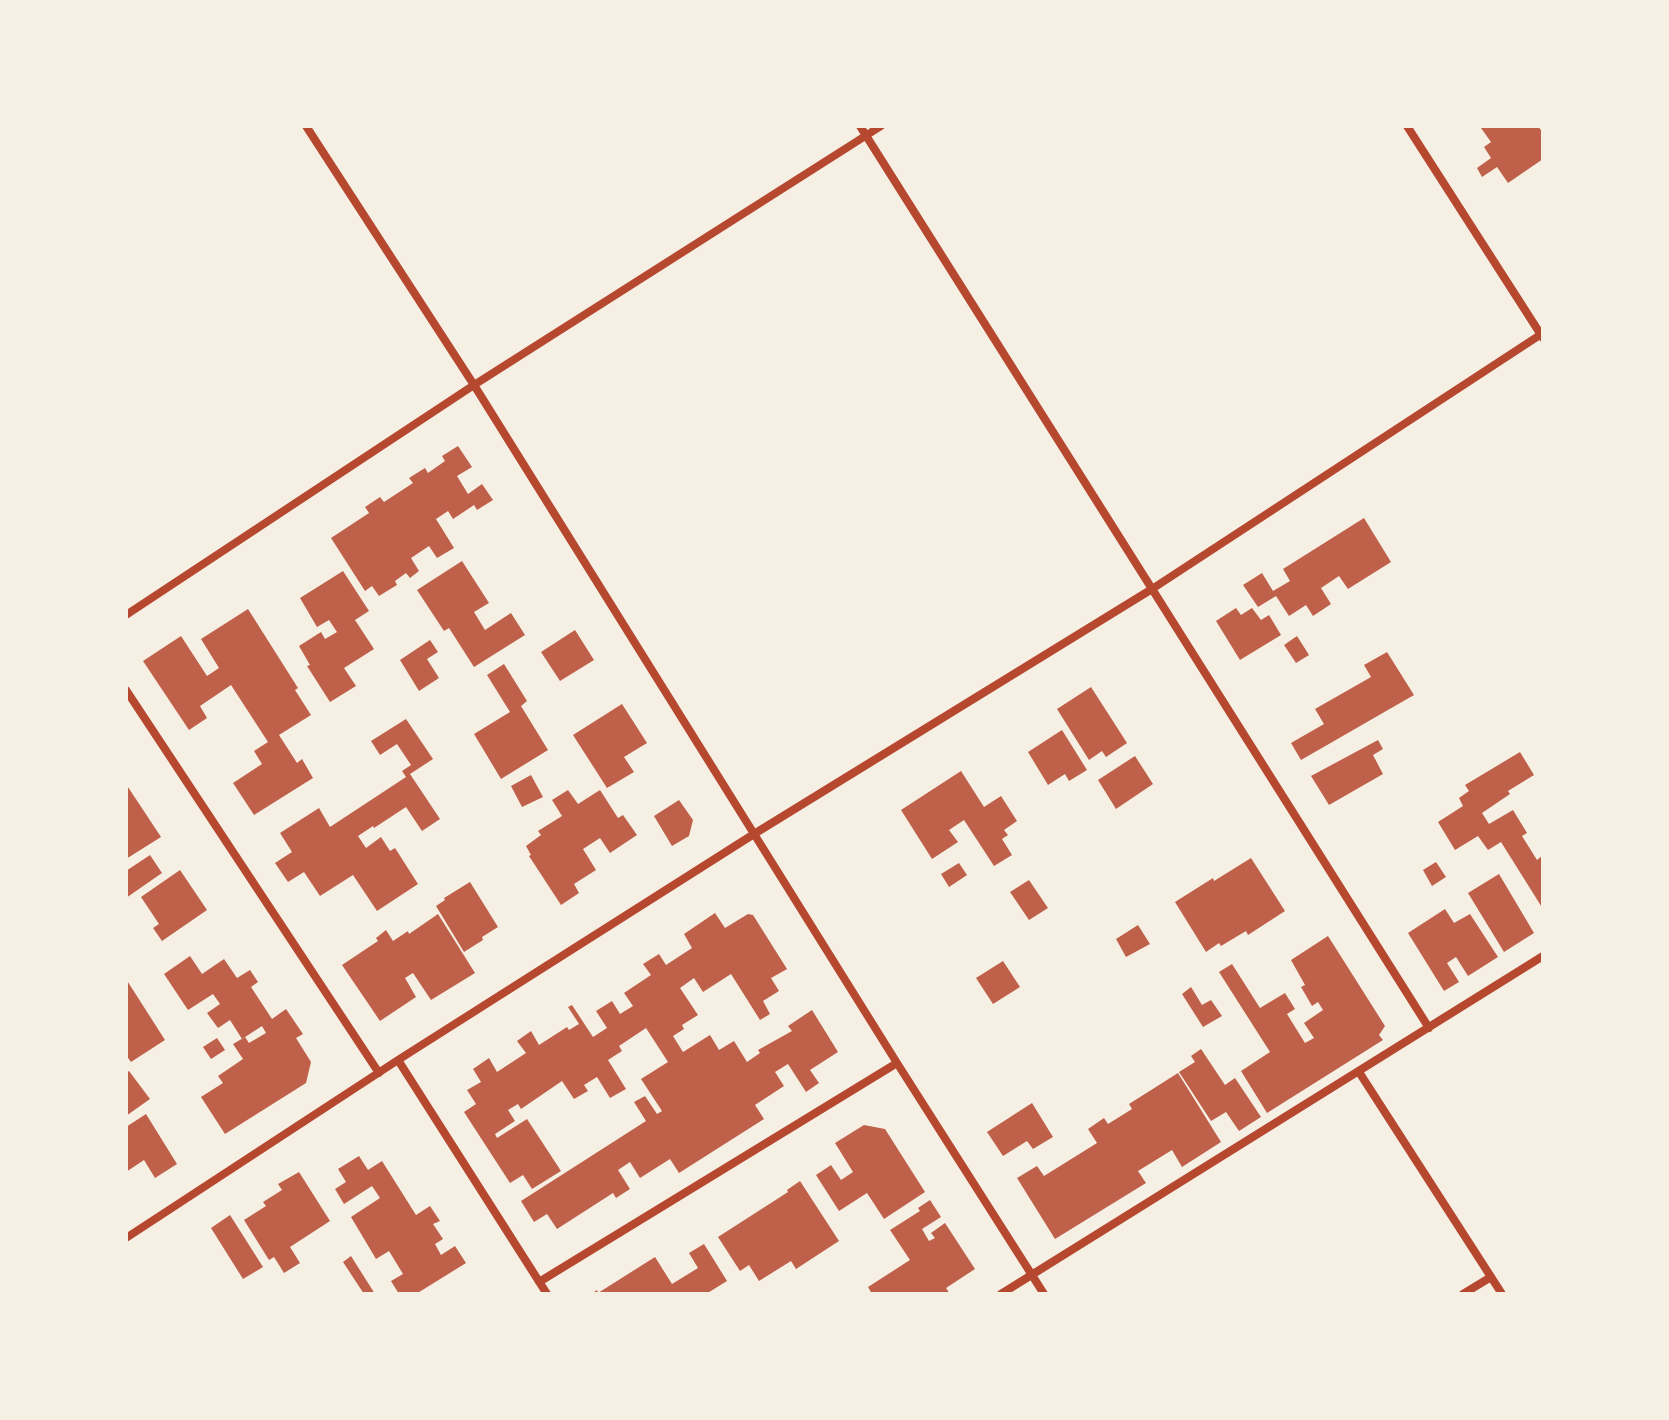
<!DOCTYPE html>
<html>
<head>
<meta charset="utf-8">
<style>
	body { margin:0 }
	#map { position:relative; width:1669px; height:1420px; overflow:hidden; background:#f6efe4; font-family:Helvetica,sans-serif }
	canvas { display:block }
	.frame { position:absolute; inset:0; border:128px solid #f6efe4; pointer-events:none }
</style>
</head>
<body>
<div id="map">
<canvas width="1669" height="1420"></canvas>
<div class="frame"></div>
</div>
<script>
const ctx = document.querySelector('canvas').getContext('2d');
ctx.lineJoin = 'round';
function paint(path, color) {
  ctx.fillStyle = color;
  ctx.fill(path, 'evenodd');
}
function stroke(path, color, width, dash) {
  ctx.strokeStyle = color;
  ctx.lineWidth = width;
  ctx.lineCap = dash ? 'butt' : 'round';
  ctx.setLineDash(dash || []);
  ctx.stroke(path);
}
paint(new Path2D(`
	M1483,126H1538L1543,133V159L1508,183L1497,167L1482,177L1477,168L1491,158L1484,147L1491,142L1481,128Z
	M458,446L472,467L457,476L468,494L482,484L493,500L477,510L474,505L453,519L448,511L436,519L454,548L437,558L429,546L411,558L419,571L410,578L406,573L395,581L397,585L379,596L372,586L365,591L331,538L369,513L365,507L380,497L384,502L413,483L409,478L425,468L428,473L445,461L442,456Z
	M1364,518L1391,562L1348,589L1339,576L1321,588L1331,604L1313,616L1306,605L1289,616L1276,596L1258,607L1243,585L1262,573L1273,591L1290,581L1283,569Z
	M462,561L489,603L474,612L485,630L511,613L525,635L474,667L449,628L444,631L417,590Z
	M343,571L369,611L355,620L374,649L344,668L356,686L330,702L307,666L310,665L299,646L321,632L325,639L337,632L329,620L317,627L300,598Z
	M1236,608L1241,615L1252,608L1261,620L1269,615L1281,635L1240,660L1216,621Z
	M248,609L298,688L295,690L311,715L279,735L297,763L302,759L313,778L254,815L233,783L262,764L254,751L268,742L231,685L200,706L207,718L189,730L143,661L181,636L207,676L219,668L201,639Z
	M575,630L594,660L560,681L541,652Z
	M1297,636L1309,655L1296,663L1284,645Z
	M430,640L438,652L427,659L439,678L419,691L400,660Z
	M1387,652L1414,695L1301,760L1291,743L1324,724L1315,709L1371,677L1364,665Z
	M504,664L527,701L521,706L548,750L501,779L474,734L510,712L487,675Z
	M1091,687L1127,743L1106,757L1102,751L1089,760L1057,709Z
	M622,704L647,743L624,757L634,772L607,788L573,735Z
	M406,719L433,759L410,774L440,819L422,831L406,807L374,828L373,826L358,836L366,848L381,837L390,851L395,848L418,884L377,911L353,875L320,896L304,872L288,882L275,863L292,852L280,833L319,808L330,827L406,777L402,771L411,765L397,744L380,755L371,741Z
	M1062,730L1087,770L1069,781L1065,774L1048,785L1028,752Z
	M1378,740L1383,749L1373,755L1383,774L1329,805L1311,776Z
	M1520,752L1534,775L1508,791L1510,794L1482,813L1489,824L1513,810L1527,833L1522,836L1537,860L1543,855V909L1501,842L1488,850L1478,836L1455,850L1438,822L1463,806L1459,798L1469,791L1465,785Z
	M1135,756L1153,784L1116,809L1098,780Z
	M961,771L984,807L1001,796L1017,821L1004,830L1008,835L1002,839L1012,855L994,866L964,820L949,830L958,842L932,859L901,810Z
	M531,775L543,797L522,807L511,786Z
	M126,784L161,837L126,859Z
	M568,790L578,804L600,790L618,818L623,815L637,835L610,853L600,838L583,849L596,870L574,884L579,893L561,905L529,856L531,855L526,846L541,835L538,831L562,816L552,800Z
	M679,800L693,820L689,836L672,846L654,816Z
	M150,855L162,873L126,898V871Z
	M1251,858L1285,911L1248,935L1246,931L1221,946L1219,943L1206,952L1175,902L1213,878L1214,881Z
	M1436,862L1446,877L1432,886L1423,870Z
	M959,863L967,875L949,887L941,874Z
	M180,870L207,910L162,941L153,928L159,924L141,897Z
	M1499,874L1534,933L1504,952L1468,893Z
	M1029,880L1048,908L1029,920L1010,892Z
	M470,882L498,927L482,937L483,940L464,952L436,906L445,900L444,898Z
	M1445,909L1454,923L1470,914L1498,957L1468,976L1456,957L1447,963L1459,982L1444,991L1408,933Z
	M715,913L725,928L748,914L753,915L787,969L771,978L779,991L763,1001L770,1014L760,1020L731,974L703,992L694,978L680,988L698,1015L682,1025L684,1029L673,1036L683,1052L710,1035L719,1050L734,1041L747,1062L760,1053L758,1050L792,1031L788,1026L812,1010L838,1052L810,1070L819,1083L806,1092L788,1064L775,1072L784,1086L755,1105L764,1119L679,1173L670,1159L640,1178L630,1162L618,1170L630,1189L616,1198L613,1193L557,1229L547,1214L534,1222L521,1201L646,1121L634,1102L645,1096L657,1114L662,1111L641,1079L668,1062L646,1028L619,1046L622,1051L608,1060L626,1089L610,1098L597,1077L584,1085L588,1091L574,1099L562,1081L521,1109L518,1104L508,1110L515,1121L495,1134L497,1138L527,1119L561,1171L532,1189L523,1175L510,1183L464,1112L476,1104L467,1090L481,1082L473,1069L489,1058L497,1072L526,1053L517,1041L531,1031L539,1045L567,1027L569,1030L579,1024L568,1007L572,1005L593,1037L607,1028L596,1011L612,1001L620,1014L633,1006L624,993L651,975L643,964L659,954L666,965L692,948L684,934Z
	M438,914L475,973L431,1000L413,973L405,978L416,997L380,1021L342,965L378,941L376,938L386,930L393,941L408,931L409,934Z
	M1138,925L1150,944L1126,957L1116,939Z
	M1328,936L1385,1026L1379,1035L1383,1040L1267,1113L1241,1071L1270,1052L1219,972L1232,964L1260,1008L1285,993L1295,1009L1287,1014L1305,1043L1314,1038L1304,1023L1323,1010L1318,1002L1312,1006L1301,987L1305,985L1291,960Z
	M190,956L202,974L224,959L237,978L250,970L258,982L251,987L272,1019L286,1009L303,1034L296,1038L311,1062L306,1083L225,1134L201,1097L223,1083L218,1076L243,1059L233,1044L245,1037L249,1043L266,1033L262,1026L242,1039L230,1020L218,1028L207,1013L220,1004L213,994L188,1010L164,974Z
	M1003,961L1020,987L993,1004L976,978Z
	M126,979L165,1040L131,1062L126,1055Z
	M1191,987L1202,1005L1211,1000L1222,1016L1203,1027L1182,994Z
	M217,1038L225,1050L211,1059L203,1047Z
	M1201,1049L1225,1085L1235,1078L1261,1117L1239,1131L1226,1112L1211,1121L1179,1072L1195,1062L1191,1056Z
	M129,1071L150,1099L126,1116V1073Z
	M1178,1073L1221,1142L1182,1167L1172,1150L1138,1171L1146,1183L1055,1239L1017,1178L1037,1166L1044,1176L1097,1143L1088,1129L1104,1118L1108,1124L1132,1109L1129,1104Z
	M1032,1103L1053,1137L1033,1149L1027,1141L1003,1156L987,1132Z
	M146,1114L177,1164L155,1178L144,1160L126,1172V1127Z
	M864,1125L885,1129L925,1192L884,1219L867,1193L839,1211L816,1175L831,1165L841,1180L853,1172L835,1143Z
	M359,1156L368,1170L382,1161L416,1215L430,1206L440,1221L433,1224L443,1239L435,1244L441,1255L455,1246L466,1263L416,1294H399L391,1281L403,1274L389,1251L376,1259L351,1217L380,1198L372,1186L344,1204L335,1189L346,1182L338,1169Z
	M299,1172L330,1221L290,1247L300,1263L284,1273L274,1257L269,1260L244,1220L266,1206L263,1202L282,1190L278,1184Z
	M800,1181L839,1241L796,1269L791,1261L759,1281L749,1265L740,1271L718,1237L788,1192L787,1190Z
	M930,1200L941,1217L922,1229L929,1241L935,1238L931,1233L945,1223L975,1269L946,1288L950,1294H872L868,1287L910,1260L890,1230L920,1211L918,1208Z
	M230,1215L263,1267L243,1279L211,1228Z
	M704,1244L727,1281L706,1294H591L597,1290L598,1293L655,1257L672,1284L698,1268L689,1253Z
	M351,1256L375,1294H364L343,1262Z`), '#bf614a');
stroke(new Path2D(`
	M306,126L474,385L897,1063L1044,1294
	M860,126L1429,1028
	M1407,126L1543,338
	M126,615L474,385L881,126
	M126,690L379,1073
	M398,1060L547,1294
	M1359,1072L1502,1294
	M126,1238L398,1060L754,834L1152,589L1543,333
	M539,1282L897,1063
	M1001,1294L1543,956
	M1463,1294L1491,1277`), '#b5482f', 8);
</script>
</body>
</html>
